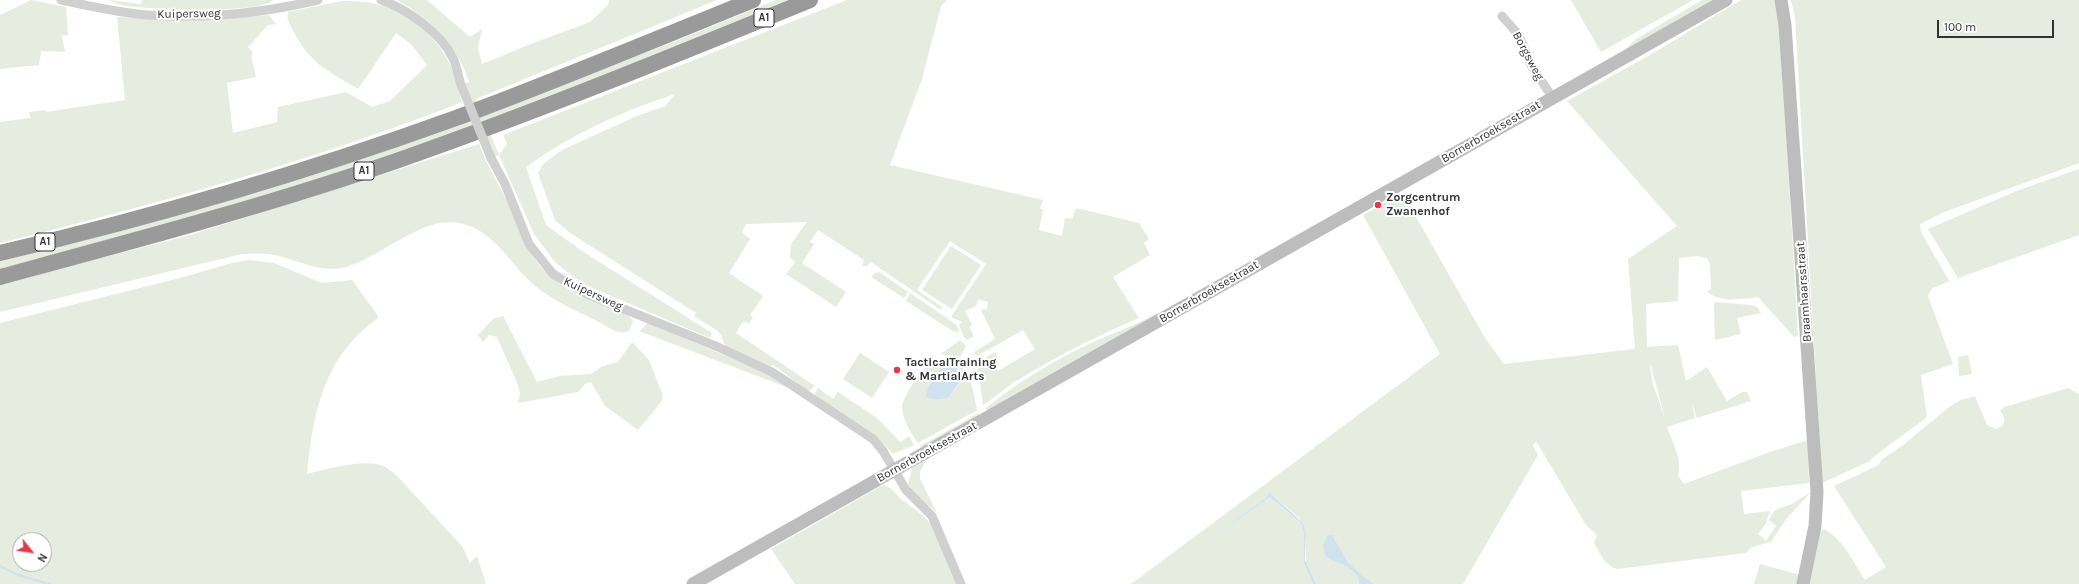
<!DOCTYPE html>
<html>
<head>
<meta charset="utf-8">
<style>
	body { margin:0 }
	#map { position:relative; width:2079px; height:584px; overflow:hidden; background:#fff; font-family:Karla,sans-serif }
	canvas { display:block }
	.north { position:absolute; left:12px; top:532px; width:40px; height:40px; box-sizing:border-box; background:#fff; border:1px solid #adadad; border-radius:50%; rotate:120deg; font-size:11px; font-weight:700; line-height:16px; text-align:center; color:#333 }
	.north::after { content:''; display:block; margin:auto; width:14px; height:18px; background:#e63946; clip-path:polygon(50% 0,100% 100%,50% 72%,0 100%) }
	.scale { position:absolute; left:1937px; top:20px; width:117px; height:18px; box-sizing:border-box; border:2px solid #333; border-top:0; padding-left:5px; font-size:12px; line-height:14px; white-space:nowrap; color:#333; -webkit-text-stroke:3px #fff; paint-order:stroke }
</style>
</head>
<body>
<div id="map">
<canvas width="2079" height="584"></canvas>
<div class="north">N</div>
<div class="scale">100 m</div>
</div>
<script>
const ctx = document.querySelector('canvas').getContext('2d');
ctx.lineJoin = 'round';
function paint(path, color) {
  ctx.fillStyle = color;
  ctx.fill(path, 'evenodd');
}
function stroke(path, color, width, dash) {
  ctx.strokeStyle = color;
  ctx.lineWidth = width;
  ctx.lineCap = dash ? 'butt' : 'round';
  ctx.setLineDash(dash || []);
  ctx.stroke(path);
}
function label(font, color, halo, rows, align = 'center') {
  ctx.font = font + ' Karla,sans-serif';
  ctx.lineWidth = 4;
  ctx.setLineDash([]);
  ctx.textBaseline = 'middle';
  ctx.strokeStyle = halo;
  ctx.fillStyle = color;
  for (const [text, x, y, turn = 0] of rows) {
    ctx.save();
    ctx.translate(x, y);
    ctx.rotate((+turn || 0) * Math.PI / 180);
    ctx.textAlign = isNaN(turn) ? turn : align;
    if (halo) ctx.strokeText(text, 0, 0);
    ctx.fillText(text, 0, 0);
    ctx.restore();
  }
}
paint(new Path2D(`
	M31,0L66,7L68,35L62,36L65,52L41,51L39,65L0,69V15Z
	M109,0L141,4L142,0H273C262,14 147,9 126,6C120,5 114,3 109,0Z
	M397,0H427L470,37L482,29L478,48L482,64L536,42L590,22L608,5L609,0H717L476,99L483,115L676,41L776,0H794L485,122L499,155L507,144L503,135L847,0H947L941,6L922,79L890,165L1043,200L1040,208L1043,210L1039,230L1062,236L1065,218L1072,219L1076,208L1139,223L1149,239L1144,243L1150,255L1113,277L1139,318C1097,336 1057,356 1018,380C1005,387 995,398 983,405L978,368L982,360L995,352L998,358L992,362L998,371L1035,349L1023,330L977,356L974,352L995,339L981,310L987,309L988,302L978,299L976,306L965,311L972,325L969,327L974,336L967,340L963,336L959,325L962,322L951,317L986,264L950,241L917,290L942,307L941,310L871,262L867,266H862L864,260L818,230L810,242L814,244L802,263L846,292L836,307L786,274L795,262L790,258L791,244L807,222L746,224L742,232L750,239L729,273L763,296L750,315L753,317L749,324L743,321L736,333L815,386L808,392L774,365L769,366L725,346L722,337L718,331L694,316L696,313L570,233L555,220L538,173L543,164L562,150L637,116L665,106L675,94C622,111 570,135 526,167L546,225L582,251L712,333L710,338L588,286L571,275L555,262L534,234L499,155L494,157L480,124L268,196L0,269V258L469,120L463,84L469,82C457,44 430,19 397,0Z
	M1571,0H1693L1601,52Z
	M1702,0H1716L1619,55L1636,39Z
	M1741,0H1776L1779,7L1798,335L1794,337L1758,297C1744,299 1717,303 1707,291L1711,289L1710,264L1707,258L1696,256L1679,258L1678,301L1646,304L1647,347L1678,345L1686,381L1707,367L1727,401L1742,392H1747L1751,401L1697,418L1692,403L1695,418L1667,427C1672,441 1683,461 1678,476L1684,484L1770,452L1808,440L1809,483L1741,491L1744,514L1770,511L1766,523L1758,534L1766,541L1776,526L1769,520L1775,510L1792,504L1811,492L1787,518L1771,542L1752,547L1746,553L1617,569C1605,566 1600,553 1594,543L1597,535L1586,525L1536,441L1533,446L1538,455L1463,584C1449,584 1381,584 1374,584C1355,575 1343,556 1334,538V560C1344,564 1359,571 1359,584H1316L1306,563V532L1300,519L1269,492L1268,496L1200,546L1270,497L1301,523L1304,533V563L1313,584H1131L1440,354L1363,215L1400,194V197L1404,196L1485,338L1504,364L1635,349L1628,259L1677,226L1567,101L1650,55ZM1650,365H1651L1665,419L1652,381Z
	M1791,0H2079V163L1944,212L1920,224L1921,232L1949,281L1931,289L1928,296L1953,364L1921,375L1927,417C1918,425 1872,456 1870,461L1822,483L1795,17Z
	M342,1C353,1 365,1 376,4C406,11 437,36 450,64C456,76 458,90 462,102C312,161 157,204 0,243V122L30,118L29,112L46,110V112L125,100L117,17L199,21L269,15L276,24L268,25L248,47L253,52L251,56L256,77L227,83L233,133L277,122L278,107L346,92L372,107L390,101L427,65L411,44L396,33L358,89C329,71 311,65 294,32C291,26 286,20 288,12Z
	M479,144C487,166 500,186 510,207C522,232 529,259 551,277C561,286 575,293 587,299C600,304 626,307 633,321L629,331C617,336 608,326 597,321C575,310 553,301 534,285C512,266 498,237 470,226C426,208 384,258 342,268C320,272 301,262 280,256C267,253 255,253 242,254L0,312V284L190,235Z
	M2079,169V235L1958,278L1928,229L2019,190Z
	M951,246L981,265L952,309L922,290Z
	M249,260L274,263L322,283L352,280L378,316V318C324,356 313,412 307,474C325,469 366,458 383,466C388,468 392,472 396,475L462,546L470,563L477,556L486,584H0V323L180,278L232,263ZM20,540H44V564H20Z
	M879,272L908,292L904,298L871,277L875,273Z
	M910,293L954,323L958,327L959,333L951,330L906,301Z
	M1715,302L1751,305L1757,307L1761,313L1737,318L1741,334L1715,340L1714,305Z
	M1157,313L1156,317L989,411L985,409C1015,384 1051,362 1087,345C1110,334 1134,326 1157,313Z
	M503,316L537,382L560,376L591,374L603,366L618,362L632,342L649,360L663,396L662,401L638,430L605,406L591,382L585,384L578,392L518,403L520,394L518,385L497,337L489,335L483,342L478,335L493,319Z
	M648,323L766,373L794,390L639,331Z
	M960,340L966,346L960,357L941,354Z
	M860,353L889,372L872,398L843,379Z
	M1968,355L1972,374L1959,376L1958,357Z
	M941,360C969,357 973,389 977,410L918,443C912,435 903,420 902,409C901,399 919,373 927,366C931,363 936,362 941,360ZM956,366L960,369L961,382L948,398L932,399L926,394C932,375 938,372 956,366Z
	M818,388L833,399L838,392L877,418L900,442L909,436L914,445L893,454L883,443L815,397V393Z
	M2068,388L2079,394V584H1806L1818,533L1824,529C1845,541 1853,562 1865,580L1886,567L1834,486L1879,465L1881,460L1902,446L1949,407L1960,400L1975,396L1987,425L1996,429C2005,427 2007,418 2000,411L2004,407Z
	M979,413V416L927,448L920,446Z
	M926,460L920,472V479L937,513L913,492L908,484L912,468Z
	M883,485C894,488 896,496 905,502C916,510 925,516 933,527L957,584H795L771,549Z
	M1760,564L1801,575L1798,584H1754Z`), '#e6ecdf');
paint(new Path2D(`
	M951,364L962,372L963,378L948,398C941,399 932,401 926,396C927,384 937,373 945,365Z
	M1269,492L1303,523L1306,532L1305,560L1316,584H1313L1304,563V533L1301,523L1270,497L1200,546L1268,496Z
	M1332,535L1348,562L1361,575L1374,584H1359C1359,568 1338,563 1326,557L1323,546L1327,536Z`), '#cfe2ee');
stroke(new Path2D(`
	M0,566L18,575L49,584`), '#cfe2ee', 2.5);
stroke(new Path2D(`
	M61,0C90,6 119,13 148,15C204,19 263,13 318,0
	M381,0C407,9 441,33 453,58C457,66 458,76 461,85
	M1502,16L1518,34L1531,65L1552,97
	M491,158L505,184L529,244L553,274L587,294L718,347L772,372L873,439L883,451L906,490L932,516L961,584`), '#d0d0d0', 9);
stroke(new Path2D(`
	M1781,0L1785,25L1817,492L1815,526L1803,584
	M693,584L1726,0`), '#bdbdbd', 13);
stroke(new Path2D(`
	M0,253C154,217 307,172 456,118C556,81 654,40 753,0
	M0,277C133,241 266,206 396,161C536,112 673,56 810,0`), '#9a9a9a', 16);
stroke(new Path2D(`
	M461,85L491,158`), '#d0d0d0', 9);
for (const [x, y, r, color] of [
	[1378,205,4,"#e63946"],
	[897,370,4,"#e63946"]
]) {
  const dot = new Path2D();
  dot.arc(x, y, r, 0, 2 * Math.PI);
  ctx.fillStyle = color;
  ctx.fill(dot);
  stroke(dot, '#fff', 1.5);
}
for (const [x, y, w] of [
	[764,18,20],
	[364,171,20],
	[45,242,20]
]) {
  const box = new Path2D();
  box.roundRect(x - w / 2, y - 9, w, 18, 3);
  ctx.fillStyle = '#fff';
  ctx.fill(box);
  stroke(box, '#333', 1);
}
label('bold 11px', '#333', null, [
	["A1",764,18],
	["A1",364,171],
	["A1",45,242]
]);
label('12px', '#333', '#fff', [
	["Kuipersweg",189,14,-1],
	["Borgsweg",1528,56,62],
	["Bornerbroeksestraat",1491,132,-30],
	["Bornerbroeksestraat",1209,292,-30],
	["Braamhaarsstraat",1804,292,-94],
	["Kuipersweg",593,294,25],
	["Bornerbroeksestraat",927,452,-29]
]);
label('bold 12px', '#333', '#fff', [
	["Zorgcentrum",1386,198],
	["Zwanenhof",1386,212],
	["TacticalTraining",905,363],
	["& MartialArts",905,377]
], 'left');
</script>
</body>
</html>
